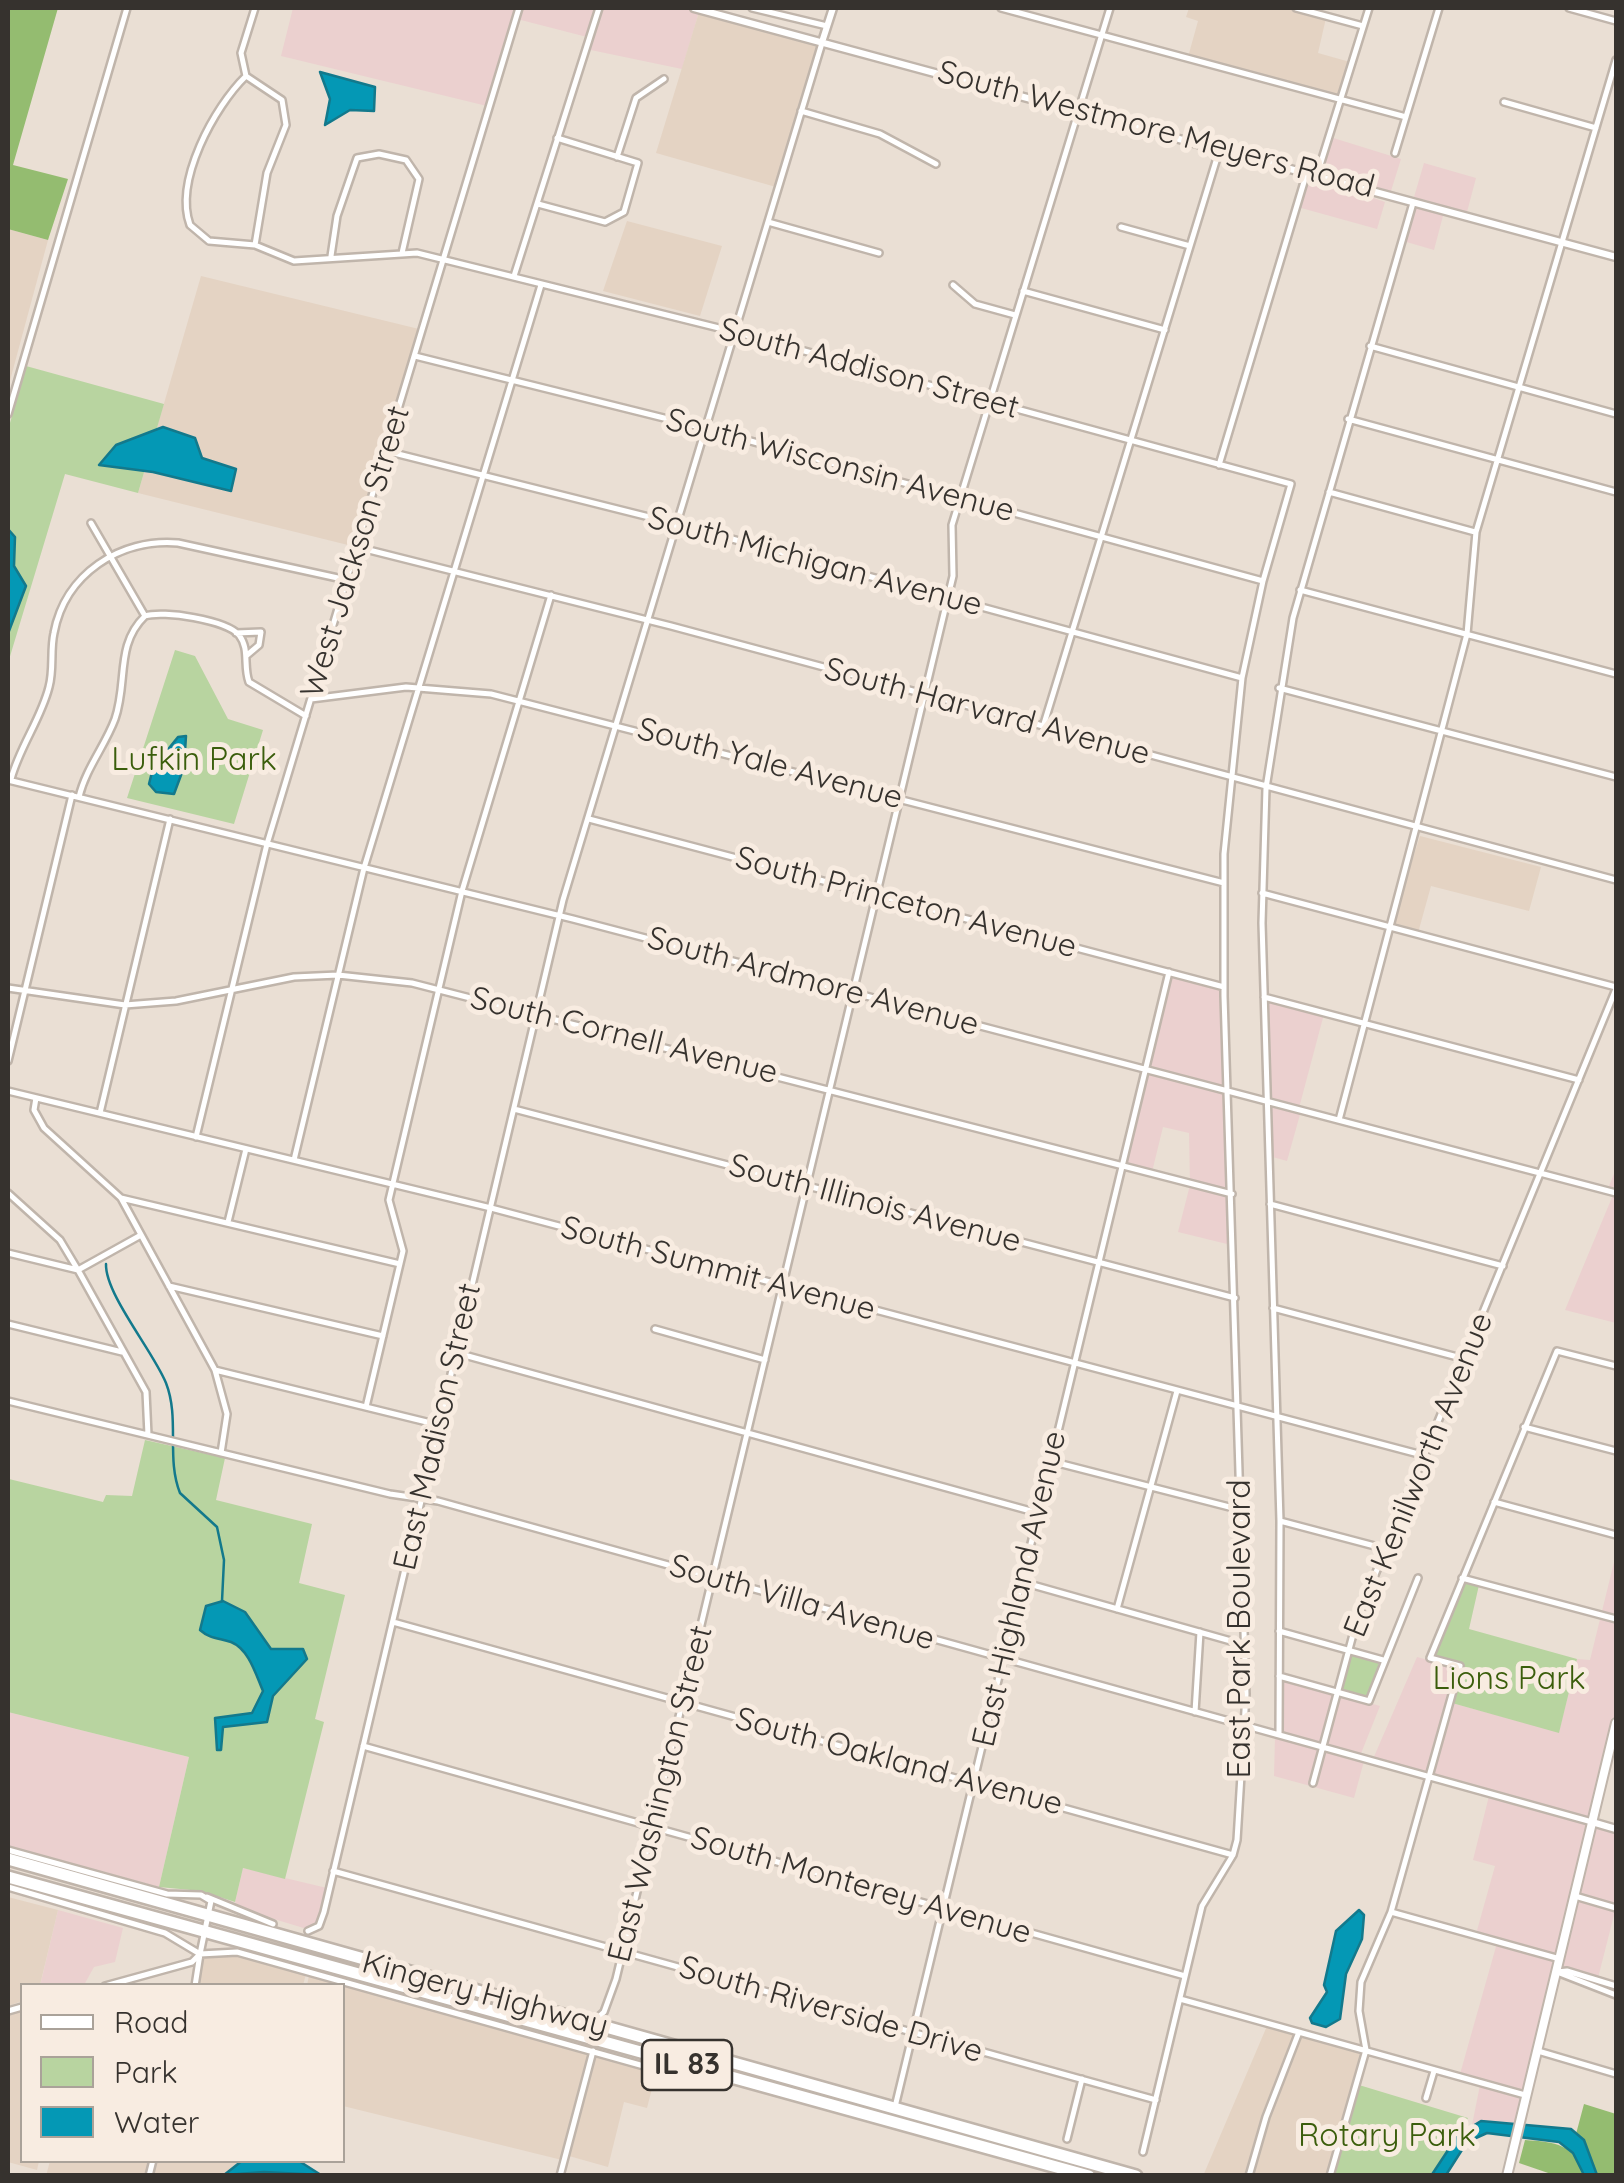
<!DOCTYPE html>
<html>
<head>
<meta charset="utf-8">
<style>
	body { margin:0 }
	#map { position:relative; width:1624px; height:2183px; overflow:hidden; background:#eadfd4; font-family:Quicksand,sans-serif }
	canvas { display:block }
	.frame { position:absolute; inset:0; border:10px solid #36322e; pointer-events:none }
	.legend { position:absolute; left:20px; top:1983px; width:325px; height:180px; box-sizing:border-box; background:#f8ece1; border:2px solid #aaa299; margin:0; padding:12px 18px; list-style:none; font-size:30px; color:#36322e }
	.legend li { display:flex; align-items:center; gap:20px; height:50px }
	.legend b { width:50px; border:2px solid #aaa299 }
</style>
</head>
<body>
<div id="map">
<canvas width="1624" height="2183"></canvas>
<div class="frame"></div>
<ul class="legend">
<li><b style="height:12px;background:#fff"></b>Road</li>
<li><b style="height:28px;background:#b8d4a0"></b>Park</li>
<li><b style="height:28px;background:#0498b5"></b>Water</li>
</ul>
</div>
<script>
const ctx = document.querySelector('canvas').getContext('2d');
ctx.lineJoin = 'round';
function paint(path, color) {
  ctx.fillStyle = color;
  ctx.fill(path, 'evenodd');
}
function stroke(path, color, width, dash) {
  ctx.strokeStyle = color;
  ctx.lineWidth = width;
  ctx.lineCap = dash ? 'butt' : 'round';
  ctx.setLineDash(dash || []);
  ctx.stroke(path);
}
function label(font, color, halo, rows, align = 'center') {
  ctx.font = font + ' Quicksand,sans-serif';
  ctx.lineWidth = 10;
  ctx.setLineDash([]);
  ctx.textBaseline = 'middle';
  ctx.strokeStyle = halo;
  ctx.fillStyle = color;
  for (const [text, x, y, turn = 0] of rows) {
    ctx.save();
    ctx.translate(x, y);
    ctx.rotate((+turn || 0) * Math.PI / 180);
    ctx.textAlign = isNaN(turn) ? turn : align;
    if (halo) ctx.strokeText(text, 0, 0);
    ctx.fillText(text, 0, 0);
    ctx.restore();
  }
}
paint(new Path2D(`
	M293,8H517L487,106L281,56Z
	M521,8H597L587,37L517,19Z
	M601,8H680L699,12L682,69L586,49Z
	M1327,136L1401,159L1391,191L1315,170Z
	M1424,163L1476,178L1467,212L1414,197Z
	M1304,174L1385,202L1377,229L1294,206Z
	M1415,204L1444,212L1434,250L1403,241Z
	M1168,969L1223,984L1231,1245L1178,1232L1190,1185L1189,1133L1163,1127L1151,1176L1119,1167Z
	M1265,998L1324,1014L1299,1108L1268,1099Z
	M1268,1102L1301,1111L1287,1161L1269,1156Z
	M1616,1169V1323L1565,1310L1613,1195L1609,1186Z
	M1616,1554V1714L1591,1819L1431,1776L1452,1703L1559,1732L1577,1659L1590,1660Z
	M1417,1657L1457,1668L1427,1775L1373,1759Z
	M1281,1678L1380,1706L1360,1756L1281,1734Z
	M8,1712L189,1757L159,1887L8,1846Z
	M1275,1736L1364,1761L1354,1798L1274,1776Z
	M1489,1796L1590,1824L1559,1957L1476,1934L1495,1866L1473,1860Z
	M1594,1825L1616,1832V1907L1597,1982L1560,1971Z
	M243,1868L327,1888L318,1922L307,1929L241,1909L235,1902Z
	M58,1910L123,1928L115,1962L94,1967L84,1985L40,1986Z
	M1497,1943L1558,1960L1526,2093L1460,2074Z
	M1480,2085L1525,2098L1517,2128L1482,2121L1472,2125Z`), '#ebd0cf');
paint(new Path2D(`
	M1189,8H1287L1326,18L1318,53L1350,62L1339,98L1188,57L1198,21L1186,17Z
	M699,12L819,41L776,187L656,153Z
	M627,221L722,246L700,316L603,291Z
	M8,229L48,240L8,388Z
	M201,276L419,329L352,546L138,493Z
	M1420,836L1541,867L1529,911L1431,886L1418,933L1391,926Z
	M8,1897L58,1910L40,1985L22,1986V2001L8,2006Z
	M239,1954L306,1974L303,1985L198,1986L203,1956Z
	M309,1975L591,2053L562,2160L343,2106L342,1986H307Z
	M22,2010V2160L39,2161L37,2170L8,2162V2013Z
	M1267,2026L1363,2052L1329,2175L1203,2176Z
	M594,2053L656,2073L647,2108L624,2102L608,2167L569,2156Z
	M50,2161H149L145,2175L46,2176Z
	M156,2161V2160L242,2161L224,2175H153Z`), '#e4d3c3');
paint(new Path2D(`
	M26,366L164,404L138,493L65,474L8,663V430Z
	M175,650L195,656L228,719L263,730L234,824L127,798Z
	M145,1440L225,1458L216,1500L312,1524L299,1583L345,1595L315,1719L324,1722L285,1879L243,1868L235,1902L201,1891L159,1887L189,1757L8,1712L9,1479L103,1502L106,1495L132,1496Z
	M1464,1580L1479,1585L1469,1629L1577,1659L1559,1733L1452,1703L1463,1664L1434,1655Z
	M1349,1652L1380,1660L1368,1699L1338,1691Z
	M1359,2085L1468,2118L1431,2175L1334,2176Z`), '#b8d4a0');
paint(new Path2D(`
	M8,8H58L13,165L68,179L48,240L8,229Z
	M1584,2104L1616,2114V2175H1597L1584,2140L1576,2134Z
	M1525,2140C1555,2142 1575,2144 1584,2175H1554L1519,2163Z`), '#94bc70');
const water = new Path2D(`
	M320,72L375,87L374,111L350,110L325,125L330,99Z
	M163,427L195,438L202,458L236,469L231,491L153,472L99,465L116,445Z
	M8,529L15,537L14,566L26,586L9,631Z
	M186,736L184,767L174,794L156,792L149,784L153,768L178,737Z
	M223,1601L245,1612L271,1649H303L307,1659L273,1696L267,1722L223,1727L221,1750H217L215,1718L252,1713L263,1691C256,1675 249,1649 231,1642C219,1638 210,1639 200,1630L206,1606Z
	M1359,1910L1364,1915L1362,1939L1346,1974L1340,2019L1326,2027L1312,2023L1310,2018L1327,1992L1324,1985L1336,1931Z
	M1481,2121L1571,2129L1584,2140L1597,2175H1584L1573,2153L1559,2142L1487,2133L1467,2142L1446,2175L1431,2176L1458,2135Z
	M243,2160L299,2161L321,2175L264,2172L224,2175Z`);
paint(water, '#0498b5');
stroke(water, '#13798c', 2.5);
stroke(new Path2D(`
	M106,1264C105,1294 153,1351 166,1383C180,1419 166,1458 180,1493L217,1527L224,1560L222,1601`), '#13798c', 2.5);
const minor = new Path2D(`
	M255,8L241,53L246,76L282,100L286,125L267,173L255,245
	M752,8L827,26
	M1001,8L1406,117
	M1296,8L1363,26
	M1569,8L1616,21
	M246,76C214,107 174,181 190,225L209,241L255,245L294,261L417,253L735,332L1291,484L1263,581L1242,678L1224,854V996L1246,1694L1237,1840L1233,1855L1202,1906L1143,2152
	M1504,102L1596,128
	M801,111L880,134L936,164
	M1395,153L1439,8
	M617,157L636,98L664,79
	M1317,175L1369,8
	M538,204L605,222L624,212L638,163L557,138
	M768,222L879,253
	M1121,227L1190,246
	M331,256L337,216L357,158L379,154L406,160L419,179L402,253
	M514,276L599,8
	M953,285L975,304L1015,315
	M1023,291L1165,330
	M1370,346L1616,414
	M415,356L692,425L1263,581
	M8,414L127,8
	M1348,419L1616,492
	M386,451L677,524L1242,678
	M1219,465L1307,172
	M1329,492L1475,532
	M91,523L145,616
	M357,547L671,626L1616,880
	M1300,590L1616,674
	M236,633L261,632L259,645L246,656
	M1279,688L1616,777
	M311,699L406,687L491,694L1224,883
	M1043,727L1220,148
	M11,779C20,746 41,719 49,687C54,669 50,651 54,633C65,574 120,538 178,543L347,580
	M8,780L573,919L1616,1193
	M79,797C86,768 105,746 115,719C128,682 115,645 145,616C163,610 226,620 239,635C250,649 243,666 249,682L306,716
	M589,819L1224,987
	M1262,893L1616,987
	M8,988L125,1005L176,1001L294,977L338,975L412,983L1232,1194
	M1264,997L1579,1080
	M8,1061L72,795
	M8,1091L491,1208L1426,1456
	M36,1098L34,1110L44,1128L121,1198L215,1370L227,1414L221,1453
	M514,1109L1235,1298
	M100,1113L170,819
	M1339,1120L1467,634L1476,532L1616,60
	M196,1137L267,844L519,8
	M294,1160L364,868L541,285
	M8,1193L60,1240L78,1270L146,1392L148,1435
	M121,1198L400,1264
	M1270,1204L1503,1266
	M228,1222L246,1149
	M8,1253L78,1270L141,1235
	M169,1286L383,1336
	M1273,1308L1465,1359
	M8,1324L122,1352
	M655,1329L765,1360
	M457,1353L1038,1513
	M215,1370L439,1425
	M8,1401L390,1494L438,1501L1592,1822
	M366,1407L403,1251L389,1200L462,891L551,595
	M1524,1427L1616,1451
	M1050,1461L1241,1510
	M1494,1502L1616,1535
	M1280,1521L1386,1549
	M1462,1578L1616,1619
	M1022,1582L1245,1645
	M1117,1609L1177,1391
	M393,1622L1233,1855
	M1279,1631L1383,1660
	M1279,1676L1369,1701L1418,1578
	M1195,1712L1200,1632
	M1279,1735L1280,1521L1262,923L1266,788L1293,618L1413,203
	M363,1746L1185,1976
	M1313,1783L1358,1616L1616,989
	M8,1850L167,1894L201,1895L211,1901L200,1954L192,1962L105,1986
	M333,1871L1156,2100
	M8,1887L165,1933L200,1954L237,1952L658,2070L665,2077
	M1575,1896L1616,1908
	M207,1897L273,1924
	M1391,1912L1560,1959
	M308,1931L319,1926L324,1912L563,900L822,43
	M1557,1972L1616,1995
	M1557,1972L1567,1971L1616,1986
	M195,1986L200,1954
	M1180,1999L1525,2095
	M8,2011L22,2007
	M593,2022L604,2012L616,1979L953,576L952,525L1110,8
	M1538,2051L1616,2074
	M1426,2098L1434,2071
	M895,2107L1169,972
	M1067,2139L1082,2079
	M149,2176L153,2160
	M560,2176L593,2051
	M1249,2176L1266,2117L1299,2032
	M1330,2176L1366,2050L1359,2011L1361,1982L1391,1912L1460,1666L1430,1658L1557,1351L1616,1366`);
const tertiary = new Path2D(`
	M694,8L1616,257
	M823,39L833,8
	M1592,1822L1616,1829`);
const secondary = new Path2D(`
	M1507,2176L1616,1723`);
const trunk = new Path2D(`
	M8,1859L1136,2176
	M8,1877L1089,2176`);
stroke(minor, '#c0b5ab', 10);
stroke(tertiary, '#c0b5ab', 11);
stroke(secondary, '#c0b5ab', 12);
stroke(trunk, '#c0b5ab', 16);
stroke(minor, '#fff', 5);
stroke(tertiary, '#fff', 6);
stroke(secondary, '#fff', 8);
stroke(trunk, '#fff', 11);
for (const [x, y, w] of [
	[687,2065,90]
]) {
  const box = new Path2D();
  box.roundRect(x - w / 2, y - 25, w, 50, 8);
  ctx.fillStyle = '#f8ece1';
  ctx.fill(box);
  stroke(box, '#36322e', 2.5);
}
label('bold 30px', '#36322e', null, [
	["IL 83",687,2065]
]);
label('32px', '#36322e', '#f8ece1', [
	["South Westmore Meyers Road",1156,130,15],
	["South Addison Street",869,369,15],
	["South Wisconsin Avenue",840,466,15],
	["West Jackson Street",356,552,-73],
	["South Michigan Avenue",815,562,15],
	["South Harvard Avenue",987,712,15],
	["South Yale Avenue",770,764,15],
	["South Princeton Avenue",906,903,15],
	["South Ardmore Avenue",813,982,15],
	["South Cornell Avenue",624,1036,14],
	["South Illinois Avenue",875,1204,15],
	["South Summit Avenue",718,1269,15],
	["East Madison Street",438,1427,-77],
	["East Kenilworth Avenue",1419,1475,-68],
	["East Highland Avenue",1020,1589,-77],
	["South Villa Avenue",802,1603,16],
	["East Park Boulevard",1240,1629,-90],
	["South Oakland Avenue",899,1762,15],
	["East Washington Street",661,1794,-76],
	["South Monterey Avenue",861,1886,16],
	["Kingery Highway",485,1995,15],
	["South Riverside Drive",831,2010,16]
]);
label('32px', '#3b5e0c', '#f8ece1', [
	["Lufkin Park",194,760],
	["Lions Park",1509,1679],
	["Rotary Park",1387,2136]
]);
</script>
</body>
</html>
